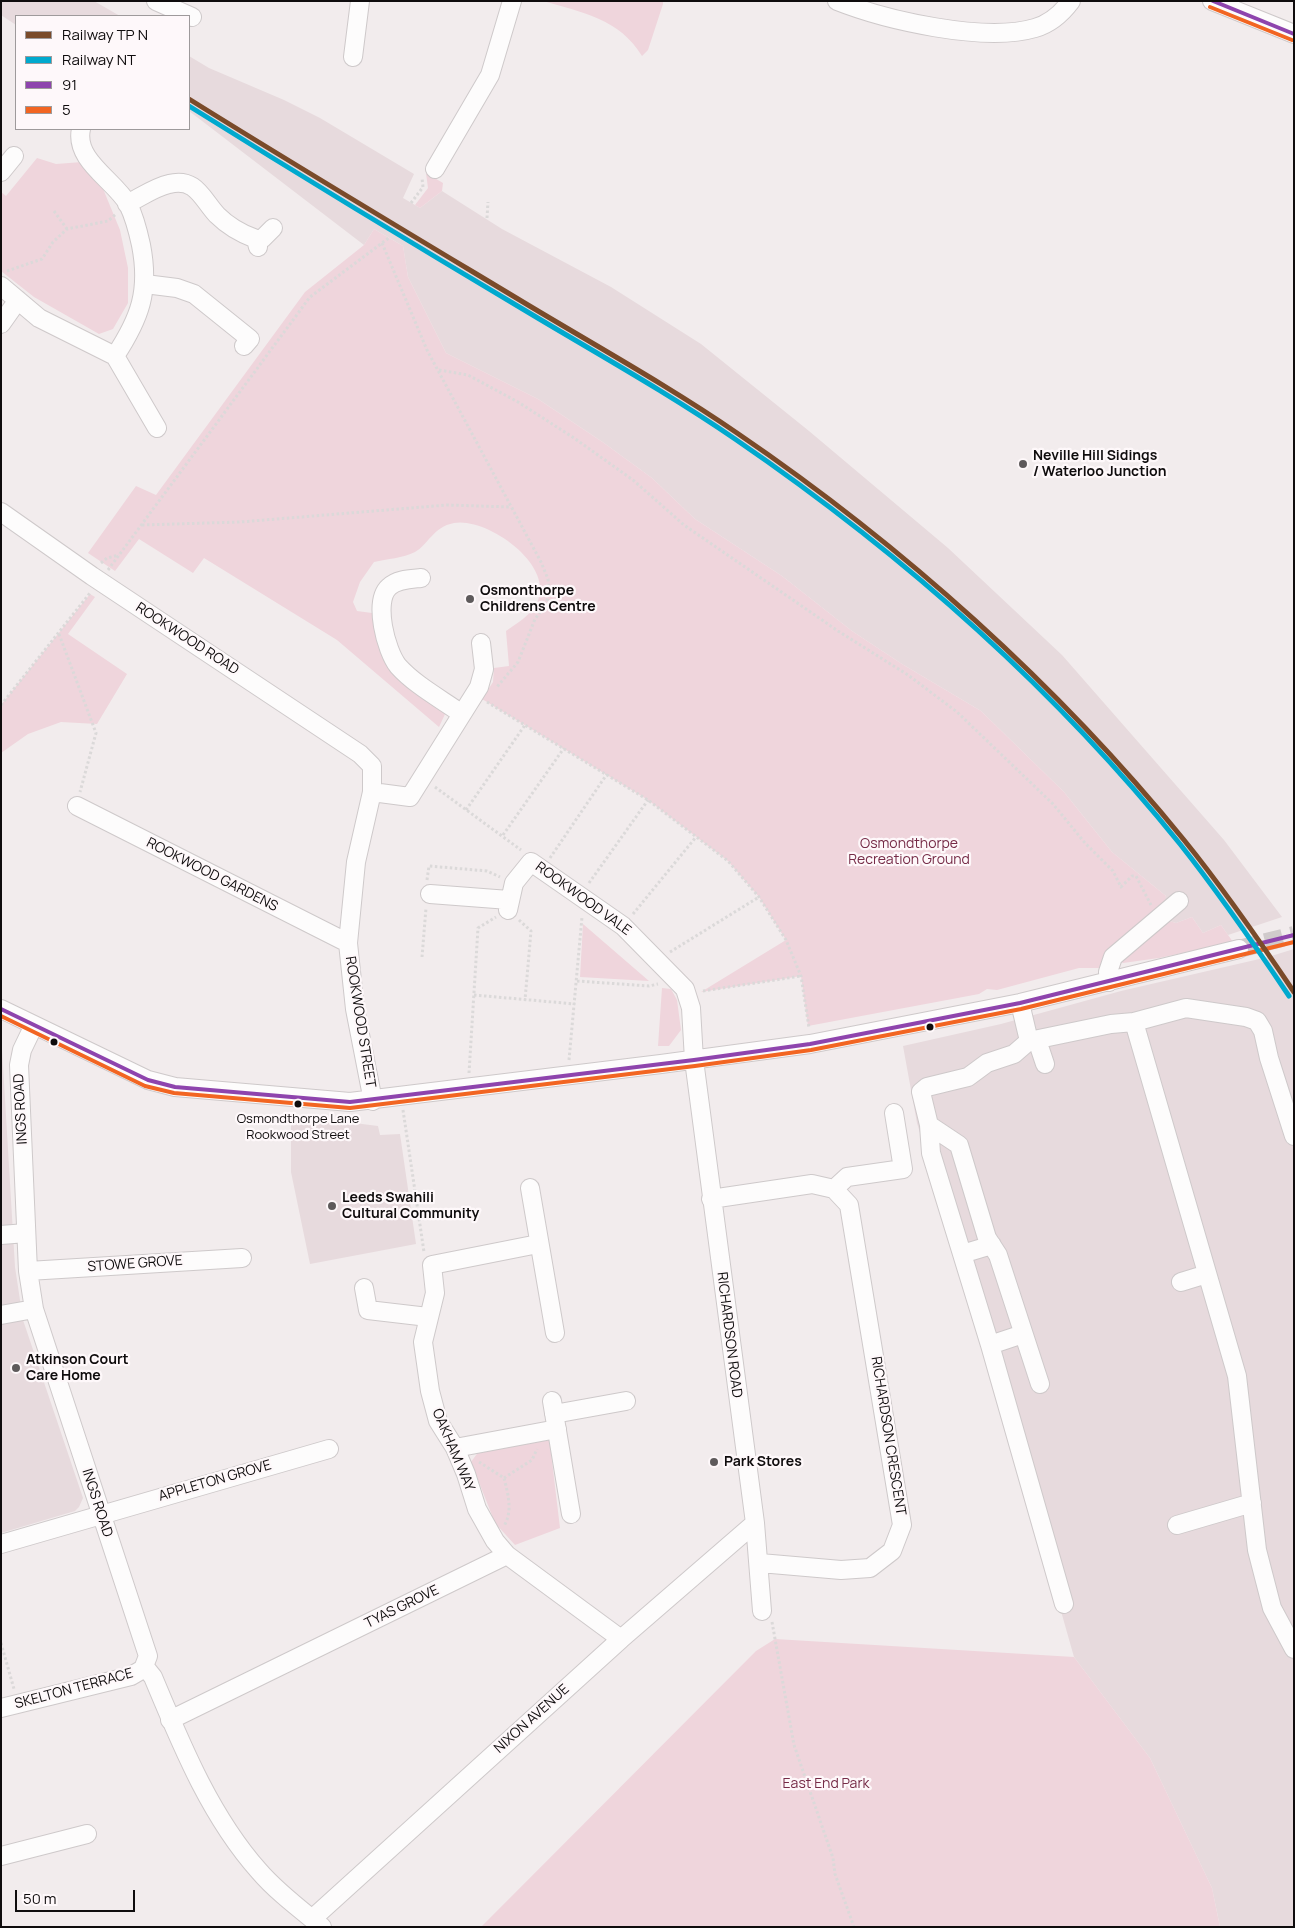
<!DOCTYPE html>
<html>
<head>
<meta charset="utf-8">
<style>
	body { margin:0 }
	#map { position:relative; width:1295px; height:1928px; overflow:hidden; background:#f2eced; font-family:Manrope,sans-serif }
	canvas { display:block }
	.frame { position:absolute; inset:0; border:2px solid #0f0c0d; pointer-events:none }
	.legend { position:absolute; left:15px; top:15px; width:175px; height:115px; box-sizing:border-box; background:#fef8fa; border:1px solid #9e9a9b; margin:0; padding:6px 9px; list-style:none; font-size:15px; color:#0f0c0d }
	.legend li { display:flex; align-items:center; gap:10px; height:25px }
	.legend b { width:25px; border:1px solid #9e9a9b }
	.scale { position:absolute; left:15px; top:1890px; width:120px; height:22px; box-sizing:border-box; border:2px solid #0f0c0d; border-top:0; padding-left:6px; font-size:15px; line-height:18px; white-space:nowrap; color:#0f0c0d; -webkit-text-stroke:4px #fef8fa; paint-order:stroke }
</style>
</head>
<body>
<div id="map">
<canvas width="1295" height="1928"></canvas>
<div class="frame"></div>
<ul class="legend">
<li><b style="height:6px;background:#7a4b2a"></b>Railway TP N</li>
<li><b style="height:6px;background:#00a9ce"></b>Railway NT</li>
<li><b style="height:6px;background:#8e44ad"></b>91</li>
<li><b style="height:6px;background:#f26522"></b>5</li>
</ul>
<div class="scale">50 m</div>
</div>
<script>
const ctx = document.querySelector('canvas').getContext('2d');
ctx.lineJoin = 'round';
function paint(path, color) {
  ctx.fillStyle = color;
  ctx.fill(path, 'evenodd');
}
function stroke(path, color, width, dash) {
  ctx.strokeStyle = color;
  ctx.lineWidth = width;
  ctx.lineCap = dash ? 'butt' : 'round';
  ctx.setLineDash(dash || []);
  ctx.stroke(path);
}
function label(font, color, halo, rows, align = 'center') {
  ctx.font = font + ' Manrope,sans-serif';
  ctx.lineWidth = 4.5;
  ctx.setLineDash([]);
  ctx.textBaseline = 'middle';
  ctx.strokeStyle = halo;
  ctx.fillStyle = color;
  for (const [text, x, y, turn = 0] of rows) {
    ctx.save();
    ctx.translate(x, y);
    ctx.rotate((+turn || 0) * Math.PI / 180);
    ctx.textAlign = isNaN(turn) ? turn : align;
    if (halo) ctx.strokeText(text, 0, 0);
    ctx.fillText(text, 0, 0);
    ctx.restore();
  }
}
paint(new Path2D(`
	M1,1H94L120,16H16V25L1,15Z
	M189,56L209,68L284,100L320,118L414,174L403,198L415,205L420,208L442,191L502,229L611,287L701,344L809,431L948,548L1062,655L1224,840L1282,917L1228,935L1221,925L1203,933L1192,917L1176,923L1166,920L1158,908L1166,896L1112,852L1064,792L981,711L902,664L852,631L782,576L695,519L652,478L604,443L538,399L446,353L408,277L403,246L374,229L364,245L189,111Z
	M1294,949V1927H1220L1212,1888L1150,1758L1074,1657L1003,1407L917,1123L903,1046L1001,1024L1121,991L1268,957Z
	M1,1032L15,1267L23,1320L83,1498L79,1507L75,1511L1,1533Z
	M291,1115L378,1126L380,1135L400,1134L416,1244L310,1264L291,1172Z`), '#e7dadd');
paint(new Path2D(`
	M543,1H663V4L648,50L642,56C620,19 581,12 543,1Z
	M37,158L56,164L82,162L99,179L120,230L128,268V303L113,329L99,334L34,297L1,271V192L6,196Z
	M426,173L443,183L442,191L420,208L415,205L428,188Z
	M374,229L403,246L408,277L446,353L538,399L604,443L652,478L695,519L782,576L852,631L902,664L981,711L1064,792L1112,852L1166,896L1164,903L1108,956L1099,968H1079L997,990L987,989L979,994L808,1026L801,976L701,992L786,940L759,897L728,861L648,800L482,699L493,682L494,668L509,666L506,631C516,624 531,615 537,603C556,565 487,517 454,523C433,527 428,545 415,552C403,558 387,559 374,562L360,582L353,602L357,611L372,613L383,654L446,712L439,727L337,640L204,558L193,573L139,539L115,571L88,553L136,486L156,495L305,292L364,245Z
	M90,594L95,597L68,634L127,674L97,724L61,722L28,734L1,753V705Z
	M1192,917L1203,933L1221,925L1233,942L1159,958L1123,963L1120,960L1166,920L1176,923Z
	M583,924L649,981L580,977Z
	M662,988L671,989L677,1000L681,1030L669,1046H658Z
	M549,1436L560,1528L515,1545L495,1523L471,1462L479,1451Z
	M775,1639L1074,1657L1150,1758L1212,1888L1220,1927H481L756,1651Z`), '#efd5dc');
stroke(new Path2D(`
	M1239,949L1294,935`), '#d0cacb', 18, [18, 9]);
const minor = new Path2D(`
	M156,1L192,17
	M837,1C885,20 984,43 1035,28C1049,24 1062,13 1071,1
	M1212,1L1294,34
	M353,57L360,1
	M435,169L490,75L512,1
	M1,172L14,156
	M127,204C141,197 155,187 169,184C196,177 202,199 217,215C228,226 242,234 256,239
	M258,247L256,239H262L273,228
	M145,284L177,288L194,294L250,339L244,346
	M1,286L39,318L115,356C140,318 150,291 141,245C138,231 134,216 128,204C114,180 74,160 81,129
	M1,324L18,300
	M115,356L157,428
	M1,512L92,576L360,754L372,766V792L356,862L348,943L355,1009L373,1101
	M421,578C411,579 397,579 389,587C373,601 386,651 398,666C415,685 441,699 462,714
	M372,792L410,797L479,687L484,669L481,643
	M77,806L348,943
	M430,894L509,900
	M508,910L514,883L531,862L623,926L685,989L691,1008L694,1060L755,1523L762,1611
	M1109,982L1108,972L1113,957L1179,901
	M1020,1003L1029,1041
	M1,1009L148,1080L175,1087L350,1102L661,1064L810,1044L1020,1003L1239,949
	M1134,1022L1237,1376L1257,1550L1272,1608L1294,1649
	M1037,1040L1045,1064
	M929,1125L959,1145L987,1238L998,1255L1040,1384
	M530,1188L555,1333
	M834,1189L847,1177L903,1169L894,1113
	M711,1199L812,1184L834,1189L849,1205L902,1525L892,1551L870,1568L841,1570L760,1563
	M1,1235L26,1233
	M962,1254L992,1245
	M28,1271L242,1258
	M1181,1282L1207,1274
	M364,1288L368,1310L428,1317
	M1,1315L34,1309
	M990,1345L1023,1334
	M552,1401L571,1514
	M554,1414L626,1401
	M455,1448L557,1429
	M1177,1525L1252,1503
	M1,1544L329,1449
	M507,1555L495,1541L477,1509L466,1474L455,1448L438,1421L430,1391L423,1342L435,1293L432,1265L538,1244
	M1064,1604L990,1345L931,1153L929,1125L921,1092L927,1087L968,1077L987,1063L1014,1054L1029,1041L1111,1024L1134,1022L1186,1008L1246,1017L1257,1021L1263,1031L1269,1058L1294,1136
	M145,1667L153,1677C181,1744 210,1816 259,1871C277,1892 300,1909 322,1927
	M1,1708L131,1676L143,1669L148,1656L34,1309L28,1271L19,1065L22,1050L34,1025
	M170,1720L507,1555L621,1639
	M1,1856L87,1834
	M312,1919L621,1639L755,1523`);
stroke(minor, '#cec9ca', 20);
stroke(new Path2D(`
	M411,203L423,187L422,178
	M54,211L67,229
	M487,218L488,202
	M382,243L427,350L541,562L548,579L549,596L544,607L535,619L518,662L497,687
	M7,271L42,259L53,242L67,229L108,221L116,214
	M439,370L468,375L518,402L574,438L633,480L684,525L838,631L908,675L957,712L1053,804L1085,843L1113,871L1121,887L1132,876H1136L1151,905
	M142,525L240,522L447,505L511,507
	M101,563L107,558L119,555
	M108,570L310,297L390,237
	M59,634L96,733L80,792
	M487,702L648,800L728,861L759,897L786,940L801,976L809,1028
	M1,705L90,593
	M435,787L521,850
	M466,810L525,725
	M503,835L564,748
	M550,858L607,774
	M427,880L429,866L487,871L500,877
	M589,883L648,800
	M633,914L696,837
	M519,920L531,931L525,1000
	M670,952L759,897
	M422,957L426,908
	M577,981L649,986L658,984
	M703,991L801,976
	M474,995L575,1004
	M569,1060L582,917
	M469,1073L478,928L496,917
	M403,1110L424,1252
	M479,1462L504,1478C508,1494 513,1511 504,1526
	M504,1478L532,1460L537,1449
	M772,1622L794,1745L833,1858L835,1874L854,1927
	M1,1643L14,1689`), '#dbd9d9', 3, [2.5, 2.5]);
stroke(minor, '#fdfcfc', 18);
stroke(new Path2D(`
	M1213,1L1294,34
	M1,1009L148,1080L175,1087L350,1102L694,1060L810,1044L1020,1003L1294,935`), '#8e44ad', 4);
stroke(new Path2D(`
	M1210,7L1292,40
	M1,1016L145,1086L174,1093L350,1108L695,1066L811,1050L1021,1009L1294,942`), '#f26522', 4);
stroke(new Path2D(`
	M189,99C301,169 415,237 528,305C598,347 670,387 737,433C903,546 1057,684 1184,840C1223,888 1259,940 1294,992`), '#7a4b2a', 5);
stroke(new Path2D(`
	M189,106C301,176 413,244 526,311C596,353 668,393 735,439C900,552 1054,688 1180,844C1219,893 1254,944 1289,996`), '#00a9ce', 5);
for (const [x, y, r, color] of [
	[1023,464,5,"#5e5a5b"],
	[470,599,5,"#5e5a5b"],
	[930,1027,4.5,"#0f0c0d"],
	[54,1042,4.5,"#0f0c0d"],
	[298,1104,4.5,"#0f0c0d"],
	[332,1206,5,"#5e5a5b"],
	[16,1368,5,"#5e5a5b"],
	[714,1462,5,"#5e5a5b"]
]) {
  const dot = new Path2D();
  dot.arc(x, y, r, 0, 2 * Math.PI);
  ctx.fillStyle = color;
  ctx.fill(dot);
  stroke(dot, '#fef8fa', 2);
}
label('13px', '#0f0c0d', '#fef8fa', [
	["Osmondthorpe Lane",298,1119],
	["Rookwood Street",298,1135]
]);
label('bold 14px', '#0f0c0d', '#fef8fa', [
	["Neville Hill Sidings",1033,456],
	["/ Waterloo Junction",1033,472],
	["Osmonthorpe",480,591],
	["Childrens Centre",480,607],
	["Leeds Swahili",342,1198],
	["Cultural Community",342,1214],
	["Atkinson Court",26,1360],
	["Care Home",26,1376],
	["Park Stores",724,1462]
], 'left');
label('14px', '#0f0c0d', '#fef8fa', [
	["ROOKWOOD ROAD",187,639,33],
	["ROOKWOOD GARDENS",212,875,27],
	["ROOKWOOD VALE",583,899,36],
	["ROOKWOOD STREET",360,1022,81],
	["INGS ROAD",21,1109,-93],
	["STOWE GROVE",135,1264,-4],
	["RICHARDSON ROAD",729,1335,83],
	["RICHARDSON CRESCENT",888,1436,81],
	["OAKHAM WAY",453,1450,67],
	["APPLETON GROVE",215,1481,-16],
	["INGS ROAD",97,1503,72],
	["TYAS GROVE",402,1607,-26],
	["SKELTON TERRACE",74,1689,-15],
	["NIXON AVENUE",532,1719,-42]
]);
label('14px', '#762b47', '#fef8fa', [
	["Osmondthorpe",909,844],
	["Recreation Ground",909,860],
	["East End Park",826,1784]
]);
</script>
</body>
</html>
